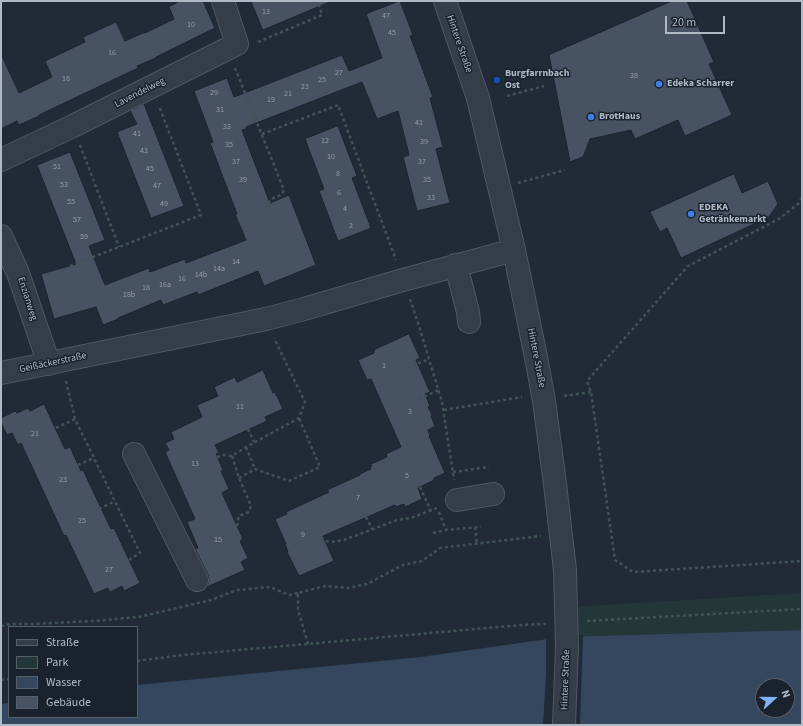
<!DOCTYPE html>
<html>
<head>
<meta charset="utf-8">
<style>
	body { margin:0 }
	#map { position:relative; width:803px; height:726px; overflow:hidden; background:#212b38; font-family:"Source Sans 3",sans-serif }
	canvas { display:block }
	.frame { position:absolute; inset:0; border:2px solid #afb8c5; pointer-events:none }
	.legend { position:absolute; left:8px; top:626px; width:130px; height:92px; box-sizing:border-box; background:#1a222d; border:1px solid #565e6a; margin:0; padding:5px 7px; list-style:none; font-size:12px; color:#afb8c5 }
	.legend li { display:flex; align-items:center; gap:8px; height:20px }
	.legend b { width:20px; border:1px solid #565e6a }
	.north { position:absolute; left:755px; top:678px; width:40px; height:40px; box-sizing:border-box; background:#1a222d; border:1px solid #565e6a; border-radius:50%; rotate:69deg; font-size:11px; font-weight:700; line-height:16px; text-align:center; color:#afb8c5 }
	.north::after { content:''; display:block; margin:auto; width:14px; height:18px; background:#82b1f7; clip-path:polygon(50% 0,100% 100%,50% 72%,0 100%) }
	.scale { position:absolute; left:665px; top:16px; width:60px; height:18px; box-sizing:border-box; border:2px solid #afb8c5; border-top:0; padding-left:5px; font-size:12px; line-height:14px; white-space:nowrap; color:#afb8c5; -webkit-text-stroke:3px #1a222d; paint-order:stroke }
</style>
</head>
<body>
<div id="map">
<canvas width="803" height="726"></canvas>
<div class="frame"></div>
<ul class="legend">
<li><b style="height:5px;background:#343d48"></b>Straße</li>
<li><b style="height:11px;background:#233739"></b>Park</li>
<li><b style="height:11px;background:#35475f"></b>Wasser</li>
<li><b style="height:11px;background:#475262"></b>Gebäude</li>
</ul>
<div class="north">N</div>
<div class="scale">20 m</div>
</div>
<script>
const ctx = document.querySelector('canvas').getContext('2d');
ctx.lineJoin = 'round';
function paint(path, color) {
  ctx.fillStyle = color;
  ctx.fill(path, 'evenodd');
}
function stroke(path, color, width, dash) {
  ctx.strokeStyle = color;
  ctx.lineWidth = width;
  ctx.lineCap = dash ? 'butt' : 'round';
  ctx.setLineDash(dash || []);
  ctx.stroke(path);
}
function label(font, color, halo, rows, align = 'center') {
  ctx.font = font + ' "Source Sans 3",sans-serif';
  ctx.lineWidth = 3;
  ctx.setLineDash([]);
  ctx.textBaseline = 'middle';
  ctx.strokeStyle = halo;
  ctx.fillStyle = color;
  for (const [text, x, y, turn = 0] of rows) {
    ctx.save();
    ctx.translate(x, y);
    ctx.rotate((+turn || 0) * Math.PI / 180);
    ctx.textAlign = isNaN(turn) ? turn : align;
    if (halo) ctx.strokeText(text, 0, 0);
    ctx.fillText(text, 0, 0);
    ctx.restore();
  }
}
paint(new Path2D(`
	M802,593V630L562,637L563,609L587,606Z`), '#233739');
paint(new Path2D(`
	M802,630V725H1V704L9,703V717H137V685L421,657L562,637ZM763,686H787V710H763Z`), '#35475f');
paint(new Path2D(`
	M562,635H583L580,725H543L546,674V637Z`), '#212b38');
const building = new Path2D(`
	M180,1H203L215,28L156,57V58L137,66L138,68L39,115V116L19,125L17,121L1,129V54L19,93L52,77L45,61L85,42L83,37L116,22L125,41L145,32V33L174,19L169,7Z
	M251,1H332L263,30Z
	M400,1L413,35L410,36L433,97L430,98L443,147L436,149L450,203L417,211L403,157L409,155L398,111L377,119L362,82L246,127V129L242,130L270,203L289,195L316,265L264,286L258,271L198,295L197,292L163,305L161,300L118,318V319L103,325L96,307L54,319L41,274L76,264L37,165L70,152L105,240L89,246L105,285L149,268L150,272L185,259L186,263L246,240L235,214H237L210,143L213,142L194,91L227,78L234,97L342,55L349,71L382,58L366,14Z
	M672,1H687L714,62L709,64L732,115L685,136L678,120L635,139L631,130L590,139L583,157L570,162L549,55Z
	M144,104L184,206L151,218L117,132L137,124L130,111Z
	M338,126L357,176L352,178L371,228L338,241L319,191L324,189L305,139Z
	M734,174L742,193L768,181L778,204L769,217L681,258L667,228L660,232L650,212Z
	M409,334L420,358L416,360L430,392L425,394L430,406L428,407L432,415L431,416L435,426L428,430L430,436H429L445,473L434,478V480L418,488L422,499L405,507L404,504L396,507L395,505L323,536L334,561L299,576L287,552H288L285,544H286L275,519L287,514L286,512L329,492L327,490L360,475V474L371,469L370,466H372L371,464L387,457L386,454L401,447L371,379L367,380L358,360L374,353V350Z
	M263,370L273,393L275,392L283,409L265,417L267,421L215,445L219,453L216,454L223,470L221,471L229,489L222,493L243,539L240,541L248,558L241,562L245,570L207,587L209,581L208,575L195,549L198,548L187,522L195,519L165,452L169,450L165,443L174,439L171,432L202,417L197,405L218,396L214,387L235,377L237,382Z
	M44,404L65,449L70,447L81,471L83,470L111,529L114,528L140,583L124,591L122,586L110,592L108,588L94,594L66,535L64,536L21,443L18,445L12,433L7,435L1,423V418L15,411L17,413L28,408L30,411Z`);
paint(building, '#475262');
stroke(building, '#1c242f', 1);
const minor = new Path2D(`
	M445,1L478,98L514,250L537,362L544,401L555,484L565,570
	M1,160L73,126L237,44L223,1
	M1,236L18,273L49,364
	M456,265L468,312L469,322
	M1,373L266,319L304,309L403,280L514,250
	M134,454L197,580
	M457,500L493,494`);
stroke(minor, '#4f5863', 24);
stroke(new Path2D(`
	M258,42L322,15L318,1
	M235,68L284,190L281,195L271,199L266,208
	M497,80L503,78
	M507,96L544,86
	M262,134L338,105L396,260
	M80,145L119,247
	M518,183L565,170
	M802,198L798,204L779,219L688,266L587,381L591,392L615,560L633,572L802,561
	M70,266L201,215L159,106
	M410,299L419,326L442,402L454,480
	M407,368L429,359
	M66,381L75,419L140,553L129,560
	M564,396L591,392
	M419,399L439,390
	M444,410L522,397
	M56,428L75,419
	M248,429L254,442
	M246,447L255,469
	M232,456L239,478L251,506L249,512L239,516L236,531
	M217,457L224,455L232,456L246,447L299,418L305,402L274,338
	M78,465L94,458
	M453,472L489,467
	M239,478L255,469L289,481L320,467L299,418
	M420,487L431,511
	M99,509L115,501
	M439,512L446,530L481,527
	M366,517L372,529
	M475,527L477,544
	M433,533L446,530
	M320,540L331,542L344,540L397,520L411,518L439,507
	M587,621L802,609
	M1,626L10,624H33L93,621L139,617L211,600L237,590L270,587L289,595L298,593
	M308,644L298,610V593L325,586L348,588L367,584L403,565L422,561L440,548L541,536
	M137,661L183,655L521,625L546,624
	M1,680L9,679`), '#405456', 2.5, [3, 3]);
stroke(minor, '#343d48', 22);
const minorBridge = new Path2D(`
	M564,725L567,647L565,570`);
stroke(minorBridge, '#4f5863', 24, []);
stroke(minorBridge, '#343d48', 22);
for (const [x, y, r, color] of [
	[497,80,4,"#1a4fb4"],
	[659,84,4,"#3f7fe0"],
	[591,117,4,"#3f7fe0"],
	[691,214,4,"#3f7fe0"]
]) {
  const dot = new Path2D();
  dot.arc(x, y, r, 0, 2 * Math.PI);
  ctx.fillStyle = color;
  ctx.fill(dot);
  stroke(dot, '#1a222d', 1.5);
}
label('8px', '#959eac', null, [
	["13",266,12],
	["47",386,16],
	["10",191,25],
	["45",392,33],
	["16",112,53],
	["27",339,73],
	["38",634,76],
	["18",66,79],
	["25",322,80],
	["23",305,87],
	["29",214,93],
	["21",288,94],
	["19",271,100],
	["31",220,110],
	["41",419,123],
	["33",227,127],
	["41",137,134],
	["12",325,141],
	["39",424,142],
	["35",229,145],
	["43",144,151],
	["10",331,157],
	["37",236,162],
	["37",422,162],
	["51",57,167],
	["45",150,169],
	["8",338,174],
	["39",243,180],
	["35",427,180],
	["53",64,185],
	["47",157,186],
	["6",339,193],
	["33",431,198],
	["55",71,202],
	["49",164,204],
	["4",345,209],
	["57",77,220],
	["2",351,226],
	["59",84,237],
	["14",236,262],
	["14a",219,269],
	["14b",201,275],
	["16",182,279],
	["16a",165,285],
	["18",146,288],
	["18b",129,295],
	["1",384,366],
	["11",240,407],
	["3",410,412],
	["21",35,434],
	["13",195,464],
	["5",407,476],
	["23",63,480],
	["7",358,498],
	["25",82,521],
	["9",303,535],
	["15",218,540],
	["27",109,570]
]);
label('10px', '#afb8c5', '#1a222d', [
	["Hintere Straße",459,44,71],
	["Lavendelweg",140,93,-27],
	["Enzianweg",27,299,72],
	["Hintere Straße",536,358,79],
	["Geißäckerstraße",53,363,-12],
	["Hintere Straße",566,680,-88]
]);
label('bold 10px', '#afb8c5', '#1a222d', [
	["Burgfarrnbach",505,74],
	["Ost",505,86],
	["Edeka Scharrer",667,84],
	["BrotHaus",599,117],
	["EDEKA",699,208],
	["Getränkemarkt",699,220]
], 'left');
</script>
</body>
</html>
